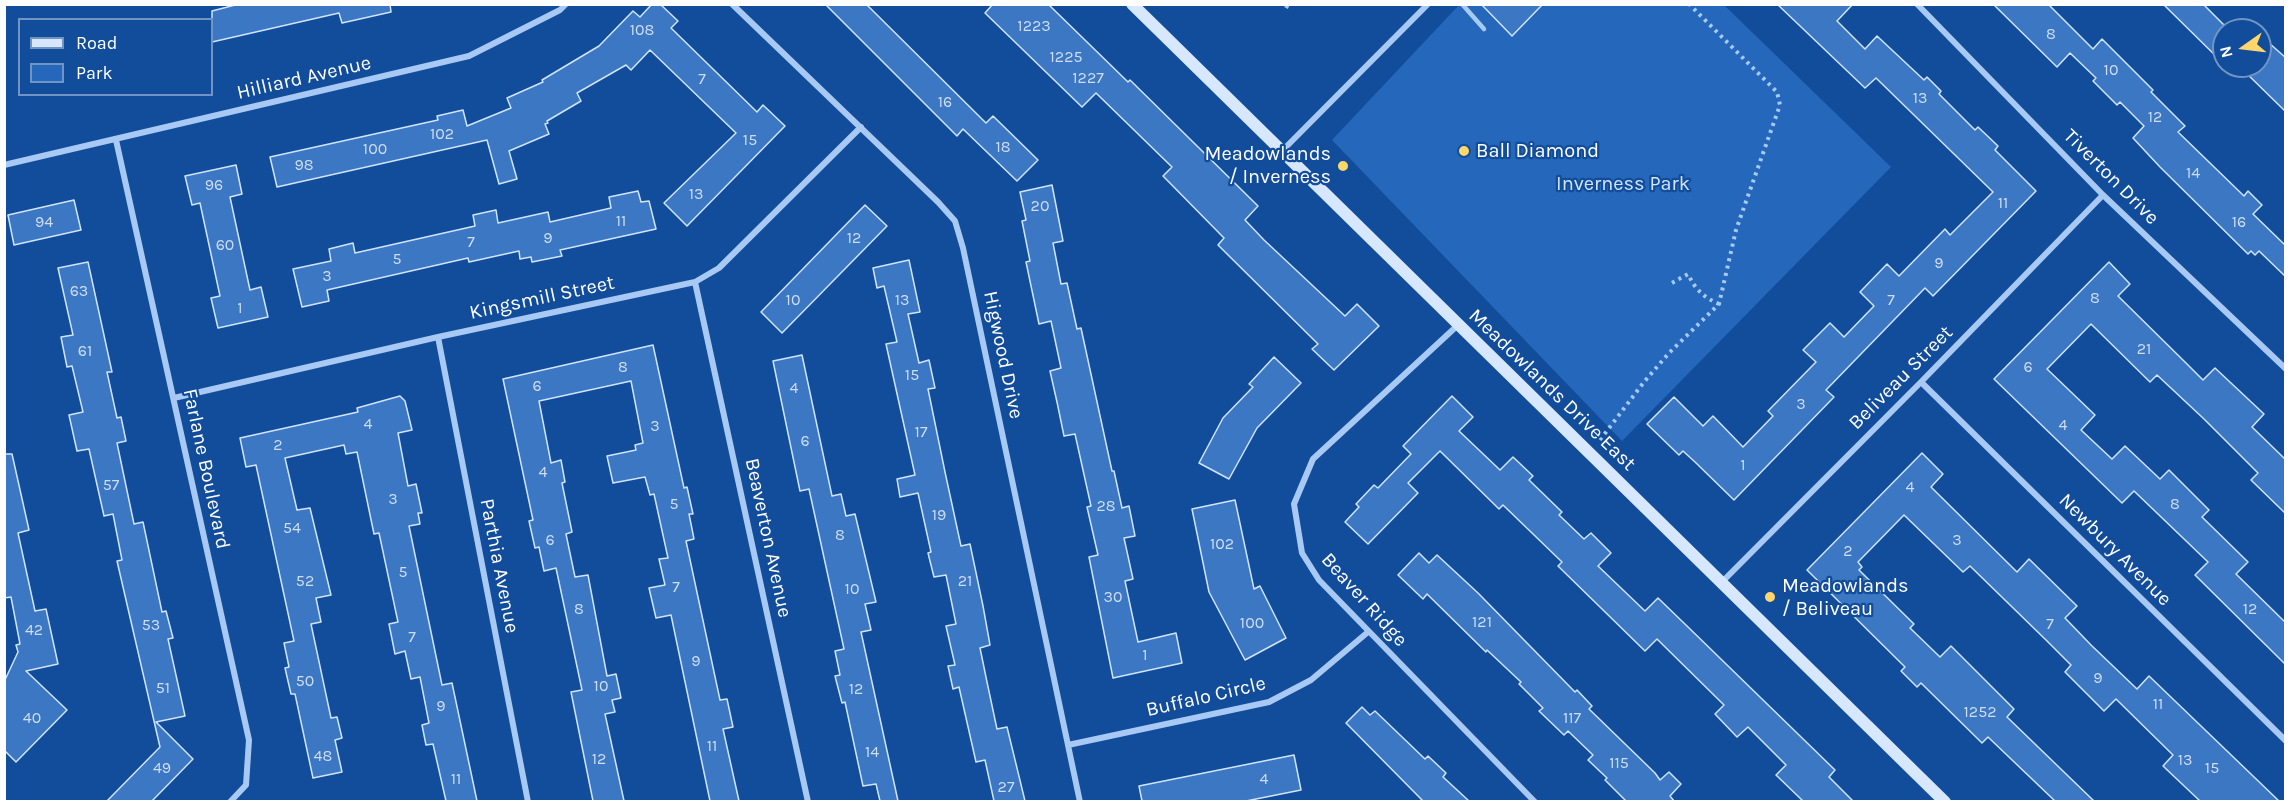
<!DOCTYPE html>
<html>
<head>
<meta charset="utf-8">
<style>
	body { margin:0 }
	#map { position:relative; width:2290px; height:806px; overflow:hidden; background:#124d9c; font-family:Karla,sans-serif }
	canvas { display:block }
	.frame { position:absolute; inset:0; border:6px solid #fff; pointer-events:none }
	.legend { position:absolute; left:18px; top:18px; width:195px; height:78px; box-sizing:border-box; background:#124d9c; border:2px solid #7194c4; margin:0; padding:8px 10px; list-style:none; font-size:18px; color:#fff }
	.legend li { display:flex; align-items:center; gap:12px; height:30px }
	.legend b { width:30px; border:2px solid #7194c4 }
	.north { position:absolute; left:2212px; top:18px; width:60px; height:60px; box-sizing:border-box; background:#124d9c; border:2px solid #7194c4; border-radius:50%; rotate:256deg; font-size:16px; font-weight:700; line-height:24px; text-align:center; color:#fff }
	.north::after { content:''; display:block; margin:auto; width:21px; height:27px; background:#ffd66a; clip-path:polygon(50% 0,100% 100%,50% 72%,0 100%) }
</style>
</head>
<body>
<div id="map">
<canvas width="2290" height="806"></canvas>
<div class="frame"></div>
<ul class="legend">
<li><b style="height:8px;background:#d7e7fd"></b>Road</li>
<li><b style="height:16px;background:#2567ba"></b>Park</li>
</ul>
<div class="north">N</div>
</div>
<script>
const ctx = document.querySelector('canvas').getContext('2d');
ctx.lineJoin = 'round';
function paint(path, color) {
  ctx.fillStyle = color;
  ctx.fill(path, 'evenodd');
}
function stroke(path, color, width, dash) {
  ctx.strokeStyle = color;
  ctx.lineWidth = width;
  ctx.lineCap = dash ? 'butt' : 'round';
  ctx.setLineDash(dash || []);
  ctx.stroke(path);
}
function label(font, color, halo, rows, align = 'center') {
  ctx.font = font + ' Karla,sans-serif';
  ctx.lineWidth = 4.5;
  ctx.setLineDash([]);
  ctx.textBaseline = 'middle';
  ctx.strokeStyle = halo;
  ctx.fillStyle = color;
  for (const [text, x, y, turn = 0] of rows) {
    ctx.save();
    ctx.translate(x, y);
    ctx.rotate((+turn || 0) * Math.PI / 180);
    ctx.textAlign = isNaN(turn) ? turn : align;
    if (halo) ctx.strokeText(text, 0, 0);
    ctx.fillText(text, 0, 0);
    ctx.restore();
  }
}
paint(new Path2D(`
	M1459,5H1724L1891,167L1622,441L1332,140Z`), '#2567ba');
const building = new Path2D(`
	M239,4H390L391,12L342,23L339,13L212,42V11Z
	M652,4H660L678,21L671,28L757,112L763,105L785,126L687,226L664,203L736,133L650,50L631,70L626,65L577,93L581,101L547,121L548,123L545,124L549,134L509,151L517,179L499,184L487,140L277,187L270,157L438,120L437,116L463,110L467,126L511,108L507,98L543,82L542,80L599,46L633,11L640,17Z
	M825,4H866L986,123L993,116L1038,160L1017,181L963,129L957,136Z
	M993,4H1048L1128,82L1130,80L1258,206L1245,220L1264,240L1345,316L1357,304L1379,326L1334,370L1312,349L1318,344L1218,245L1224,238L1163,176L1172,167L1096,93L1082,107L985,13Z
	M1481,4H1543L1512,36Z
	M1777,4H1853L1837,21L1865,49L1877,36L1924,80L1927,77L1941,91L1939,94L1975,130L1978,127L1998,146L1995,150L2036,191L1933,296L1925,288L1826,390L1834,397L1734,500L1695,462L1683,451L1679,455L1647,424L1674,397L1703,426L1713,416L1743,447L1773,416L1768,411L1816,362L1803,350L1830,323L1844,337L1874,306L1860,292L1887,264L1899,276L1945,229L1950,235L1993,192L1876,78L1865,88Z
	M1993,4H2048L2093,49L2102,39L2153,90L2151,92L2185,126L2178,132L2244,196L2248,191L2262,205L2253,214L2286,246V277L2259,251L2255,255L2251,251L2248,254L2160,167L2133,138L2144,126L2120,102L2117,105L2093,81L2096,78L2070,53L2057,67Z
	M2163,4H2203L2224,25V64Z
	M2260,35L2286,58V112L2239,66H2260Z
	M236,165L242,194L230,197L250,290L261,287L268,317L218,328L211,298L220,296L200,203L192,205L185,176Z
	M1052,185L1063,241L1053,243L1061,284L1067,283L1077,329L1081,328L1112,471H1114L1122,508L1129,506L1135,536L1124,538L1133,579L1125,581L1138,642L1176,633L1182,663L1113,678L1089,557L1098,555L1087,507L1091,506L1075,434L1064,436L1057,402L1050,371L1061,368L1051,321L1039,324L1026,262L1030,261L1022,221L1026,220L1020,192Z
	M638,191L641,202L649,201L656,229L560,250L562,256L532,262L531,257L520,259L519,251L469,262L468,258L327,290L329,301L302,307L293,269L331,261L329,249L353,243L355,253L475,226L473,215L496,210L498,223L548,212L550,222L611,208L609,197Z
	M74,200L81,230L14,245L8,215Z
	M865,205L887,226L782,333L761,312Z
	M909,260L920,312L908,314L919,363L929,360L935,388L928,389L945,472L961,546L970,544L983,606L990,645L980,648L987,682L997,729L1007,727L1025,801H994L985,760L976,762L959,687L953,689L948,666L955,665L946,626L956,624L946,575L934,577L928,553L931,552L918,493L900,497L897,479L915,475L886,344L897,342L884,286L877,288L873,268Z
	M88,262L112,372H107L117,418L121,417L126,441L117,443L134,524L143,522L162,612L166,611L173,638L168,639L185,716L156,722L193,759L152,801H107L160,747L117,561L122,560L113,514L104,516L89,449L77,451L69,415L83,412L72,366L67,367L61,337L73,335L58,268Z
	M2109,262L2130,284L2118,296L2186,363L2203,380L2215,368L2264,414L2252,427L2286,460V514L2251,480L2258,473L2204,419L2157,375L2150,382L2091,324L2047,369L2095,415L2081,430L2112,459L2125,446L2160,479L2169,470L2209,510L2202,517L2248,562L2236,574L2286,623V665L2195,575L2208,562L2134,491L2122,503L1994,379Z
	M653,345L684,488L687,487L693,514H689L694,539L686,541L720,700L727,699L733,727L723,729L739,801H710L671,615L656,618L649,588L665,585L659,559L668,558L654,494L650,495L645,477L613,483L607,456L636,450L635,445L643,443L631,381L539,401L551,463L561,460L565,482L562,483L572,532L566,534L575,577L588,575L607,676L616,674L621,698L612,700L615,712L605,714L624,801H593L571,692L582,690L556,568L544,571L539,547L535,548L529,521L533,520L503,379Z
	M802,355L832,496L841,494L846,516L855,514L876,602L865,604L871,630L861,632L898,801H880L876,784L863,786L845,702L842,703L835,676L840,675L835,651L844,649L809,489L800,491L773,361Z
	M1274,357L1301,383L1257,428L1229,479L1199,463L1223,418L1253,387L1249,384Z
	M400,396L405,401L412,430L398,433L408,486L416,484L422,513H418L420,524L409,526L442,685L452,683L477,801H446L433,744L426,745L422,725L429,723L420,677L411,679L405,651L395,654L389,624L398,622L379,533L374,534L357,452L346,454L344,445L285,458L297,510L310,508L331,595L316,598L321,622L311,624L331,718L337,717L342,738L335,740L342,772L313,778L295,694H291L285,668L289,667L284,643L294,641L256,465L246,467L240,438L358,412L357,408Z
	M1452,396L1473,417L1459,431L1500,470L1513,457L1533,476L1529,480L1562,512L1559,515L1584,539L1591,533L1611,553L1598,566L1645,611L1658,598L1688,627L1835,770L1829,777L1853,801H1803L1776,775L1786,765L1748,727L1737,737L1715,714L1724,705L1657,639L1645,651L1558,566L1562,562L1503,505L1499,509L1440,451L1408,483L1418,493L1368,544L1345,522L1359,507L1356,504L1374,485L1378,488L1411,454L1403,446Z
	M1922,453L1943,474L1931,487L2017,572L2029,559L2077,606L2065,618L2091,645L2137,689L2149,676L2279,801H2200L2163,766L2173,755L2116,699L2104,711L2065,672L2071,665L2046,640L1970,566L1963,572L1904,515L1858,562L1862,567L1859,570L1914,624L1910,628L1940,657L1951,646L2014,709L2007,717L2094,801H2055L1988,737L1982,743L1921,683L1917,687L1901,671L1905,667L1807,570Z
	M4,454H12L29,530L18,533L35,611L46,609L58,664L26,671L67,710L16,762L4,750V682L18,652L16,645L20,644L11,597L4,598Z
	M1235,500L1254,589L1260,586L1286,638L1245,660L1209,592L1192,509Z
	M1419,553L1429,563L1437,555L1478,593L1575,692L1577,690L1592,706L1589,709L1655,773L1660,780L1669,772L1681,784L1670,796L1674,801H1626L1605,780L1607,778L1588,760L1593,755L1568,731L1564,735L1539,711L1543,708L1519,684L1521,682L1487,650L1486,652L1427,594L1423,599L1398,575Z
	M1362,707L1370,715L1375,711L1425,759L1428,756L1446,773L1443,777L1469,801H1423L1346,723Z
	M1294,755L1301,790L1246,801H1142L1139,786Z`);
paint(building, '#3b77c3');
stroke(building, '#d0e4fe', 1.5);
stroke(new Path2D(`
	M1286,8L1288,4
	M1672,283L1688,274C1695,289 1703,297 1719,304
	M1600,440L1644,382L1669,353L1719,304L1736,230L1780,105L1777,92L1689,4`), '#a7c9f4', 4, [3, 4.5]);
stroke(new Path2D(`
	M1462,4L1484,29`), '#a7c9f4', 4.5);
stroke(new Path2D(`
	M732,4L938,202L955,221L963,248L1080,802
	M1917,4L2103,195L2286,369
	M116,140L249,740L246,785L230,802
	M1281,152L1428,4
	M4,165L469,56L560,10L566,4
	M695,282L808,802
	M1458,325L1313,459L1294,504L1302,553L1319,580L1535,802
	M438,337L528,802
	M1921,382L2286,741
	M174,398L438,337L695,282L719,268L861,127
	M1721,583L1921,382L2103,195
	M1068,745L1269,702L1311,680L1368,632`), '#a7c9f4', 6);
stroke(new Path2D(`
	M1132,4L1945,802`), '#d7e7fd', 12);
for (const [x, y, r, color] of [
	[1464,151,6,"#ffd66a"],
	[1343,166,6,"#ffd66a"],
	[1770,597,6,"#ffd66a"]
]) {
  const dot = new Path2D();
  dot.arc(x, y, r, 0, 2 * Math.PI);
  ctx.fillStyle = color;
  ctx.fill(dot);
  stroke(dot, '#124d9c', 2);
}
label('16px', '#ceddf0', null, [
	["1223",1034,26],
	["108",642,30],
	["8",2051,34],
	["1225",1066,57],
	["10",2111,70],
	["1227",1088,78],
	["7",702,79],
	["13",1920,98],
	["16",945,102],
	["12",2155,117],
	["102",442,134],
	["15",750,140],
	["18",1003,147],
	["100",375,149],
	["98",304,165],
	["14",2193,173],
	["96",214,185],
	["13",696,194],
	["11",2003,203],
	["20",1040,206],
	["11",621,221],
	["94",44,222],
	["16",2239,222],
	["9",548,238],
	["12",854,238],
	["7",471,242],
	["60",225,245],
	["5",397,259],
	["9",1939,263],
	["3",327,276],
	["63",79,291],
	["8",2095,298],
	["10",793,300],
	["13",902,300],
	["7",1891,300],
	["1",240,308],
	["21",2144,349],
	["61",85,351],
	["8",623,367],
	["6",2028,367],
	["15",912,375],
	["6",537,386],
	["4",794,388],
	["3",1801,404],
	["4",368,424],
	["4",2063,425],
	["3",655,426],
	["17",921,432],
	["6",805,441],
	["2",278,445],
	["1",1743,465],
	["4",543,472],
	["57",111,485],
	["4",1910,487],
	["3",393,499],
	["5",674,504],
	["8",2175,504],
	["28",1106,506],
	["19",939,515],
	["54",292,528],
	["8",840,535],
	["6",550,540],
	["3",1957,540],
	["102",1222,544],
	["2",1848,551],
	["5",403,572],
	["52",305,581],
	["21",965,581],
	["7",676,587],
	["10",852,589],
	["30",1113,597],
	["8",579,609],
	["12",2250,609],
	["121",1482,622],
	["100",1252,623],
	["7",2050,624],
	["53",151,625],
	["42",34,630],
	["7",412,637],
	["1",1145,655],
	["9",696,661],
	["9",2098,678],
	["50",305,681],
	["10",601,686],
	["51",163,688],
	["12",856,689],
	["11",2158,704],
	["9",441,706],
	["1252",1980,712],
	["40",32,718],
	["117",1572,718],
	["11",712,746],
	["14",872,752],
	["48",323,756],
	["12",599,759],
	["13",2185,760],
	["115",1619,763],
	["49",162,768],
	["15",2212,768],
	["11",456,779],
	["4",1264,779],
	["27",1006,787]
]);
label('20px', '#fff', '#124d9c', [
	["Hilliard Avenue",304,78,-13],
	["Tiverton Drive",2111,177,45],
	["Kingsmill Street",542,298,-12],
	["Higwood Drive",1003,355,78],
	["Beliveau Street",1901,378,-45],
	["Meadowlands Drive East",1552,390,44],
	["Farlane Boulevard",206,469,78],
	["Beaverton Avenue",768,538,78],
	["Newbury Avenue",2115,550,45],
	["Parthia Avenue",499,566,79],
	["Beaver Ridge",1364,600,48],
	["Buffalo Circle",1206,697,-13]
]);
label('20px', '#fff', '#124d9c', [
	["Ball Diamond",1476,151],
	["Meadowlands",1331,154,"right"],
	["/ Inverness",1331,177,"right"],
	["Meadowlands",1782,586],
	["/ Beliveau",1782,609]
], 'left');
label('20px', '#d0e4fe', '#124d9c', [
	["Inverness Park",1623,184]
]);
</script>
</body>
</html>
